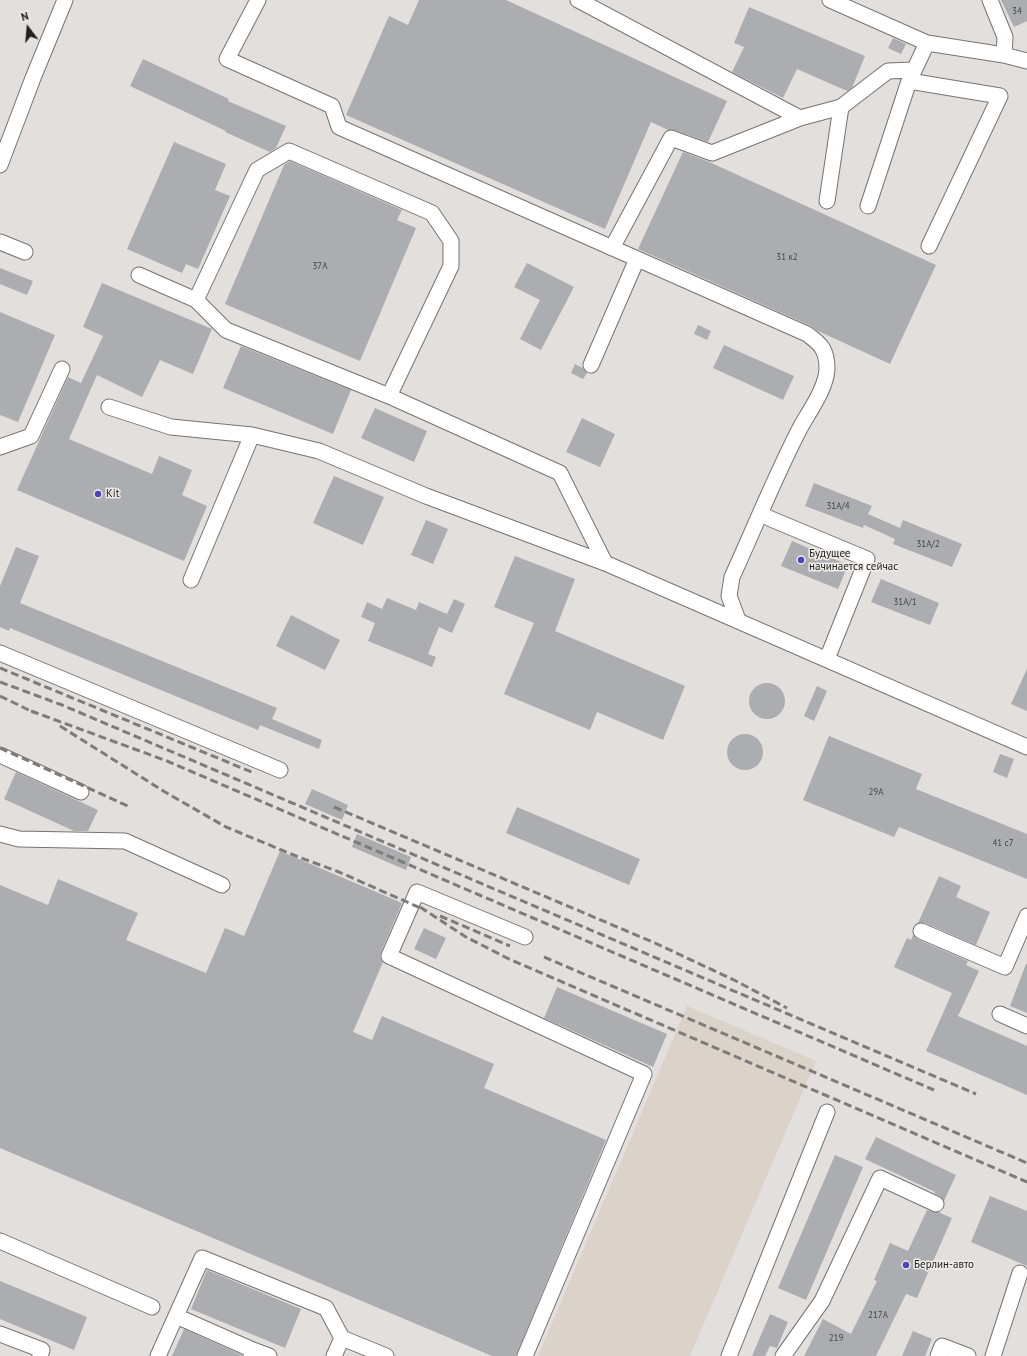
<!DOCTYPE html>
<html>
<head>
<meta charset="utf-8">
<style>
	body { margin:0 }
	#map { position:relative; width:1027px; height:1356px; overflow:hidden; background:#e3dfdc; font-family:"PT Sans",sans-serif }
	canvas { display:block }
	.north { position:absolute; left:8px; top:8px; width:40px; height:40px; -webkit-text-stroke:3px #f0ece9; paint-order:stroke; rotate:344deg; font-size:11px; font-weight:700; line-height:16px; text-align:center; color:#21201e }
	.north::after { content:''; display:block; margin:auto; width:14px; height:18px; background:#21201e; clip-path:polygon(50% 0,100% 100%,50% 72%,0 100%) }
</style>
</head>
<body>
<div id="map">
<canvas width="1027" height="1356"></canvas>
<div class="north">N</div>
</div>
<script>
const ctx = document.querySelector('canvas').getContext('2d');
ctx.lineJoin = 'round';
function paint(path, color) {
  ctx.fillStyle = color;
  ctx.fill(path, 'evenodd');
}
function stroke(path, color, width, dash) {
  ctx.strokeStyle = color;
  ctx.lineWidth = width;
  ctx.lineCap = dash ? 'butt' : 'round';
  ctx.setLineDash(dash || []);
  ctx.stroke(path);
}
function label(font, color, halo, rows, align = 'center') {
  ctx.font = font + ' "PT Sans",sans-serif';
  ctx.lineWidth = 3;
  ctx.setLineDash([]);
  ctx.textBaseline = 'middle';
  ctx.strokeStyle = halo;
  ctx.fillStyle = color;
  for (const [text, x, y, turn = 0] of rows) {
    ctx.save();
    ctx.translate(x, y);
    ctx.rotate((+turn || 0) * Math.PI / 180);
    ctx.textAlign = isNaN(turn) ? turn : align;
    if (halo) ctx.strokeText(text, 0, 0);
    ctx.fillText(text, 0, 0);
    ctx.restore();
  }
}
paint(new Path2D(`
	M687,1006L816,1061L690,1356H538Z`), '#dbd2ca');
paint(new Path2D(`
	M419,0H506L727,101L708,142L674,130H668L651,122L605,229L346,115L389,16L408,25Z
	M1001,0H1027V21L1014,27Z
	M749,7L865,56L852,88L847,91L797,69L783,98L732,72L744,47L734,43Z
	M893,38L906,44L901,54L888,48Z
	M143,59L229,99L228,101L286,126L276,148L270,152L225,132L226,131L130,86Z
	M174,142L226,164L215,190L230,196L198,269L186,264L182,273L127,249Z
	M683,152L707,161L936,265L890,364L818,331L811,326L638,249Z
	M290,161L402,210L397,220L416,228L360,361L225,304L284,165Z
	M527,263L574,287L541,350L520,339L540,300L514,287Z
	M0,268L33,281L27,295L0,284Z
	M102,283L212,329L193,374L160,360L142,397L97,375L69,439L152,474L159,456L192,470L182,495L207,506L184,561L17,490L68,377L81,383L103,336L83,327Z
	M0,312L55,335L18,422L0,415Z
	M698,325L711,331L707,340L694,334Z
	M724,345L794,376L783,400L713,368Z
	M241,346L351,390L333,434L223,388Z
	M575,364L583,368L587,373L583,379L571,373Z
	M375,408L427,431L414,462L361,438Z
	M582,418L615,434L600,467L566,452Z
	M334,476L384,497L363,545L313,523Z
	M814,483L872,506L868,514L900,528L903,520L962,544L952,567L893,544L895,539L864,525L863,528L805,506Z
	M426,520L448,529L433,564L411,555Z
	M792,541L848,565L838,589L781,566Z
	M16,547L39,556L20,603L277,708L272,719L322,740L319,749L260,725L258,730L10,628L9,631L0,627V586Z
	M515,556L575,579L555,631L685,686L663,740L597,712L590,730L504,694L534,623L494,607Z
	M881,579L939,603L930,625L871,602Z
	M387,598L416,610L419,602L447,614L454,599L465,604L452,633L439,627L428,654L436,657L432,667L368,641L375,623L361,617L367,602L382,609Z
	M291,615L340,640L325,670L276,646Z
	M1027,669V711L1011,704Z
	M749 701a18 18 0 1 1 36 0a18 18 0 1 1-36 0Z
	M817,686L827,691L814,721L804,716Z
	M727 752a18 18 0 1 1 36 0a18 18 0 1 1-36 0Z
	M829,736L922,774L916,789L1027,834V879L899,827L894,837L803,800Z
	M1000,754L1014,759L1007,778L993,772Z
	M16,772L98,810L88,831H74L4,799Z
	M312,789L348,805L342,820L305,804Z
	M517,807L640,859L629,885L506,833Z
	M357,834L411,857L406,870L352,847Z
	M280,851L402,903L381,952L380,957L383,962L353,1032L372,1040L382,1016L494,1064L484,1088L606,1140L516,1356H492L0,1148V885L48,905L58,879L138,913L126,940L206,973L225,928L244,936Z
	M939,876L961,886L956,897L990,912L976,945L925,923H918Z
	M424,928L446,938L436,959L414,949Z
	M913,935L917,939L968,961L966,965L979,971L958,1016L1027,1046V1095L926,1051L952,993L894,967L907,938L911,940Z
	M1026,964H1027V1013L1010,1006Z
	M557,987L667,1034L653,1067L544,1018Z
	M876,1137L956,1175L944,1201L940,1196L934,1193L935,1192L865,1159Z
	M835,1155L863,1167L806,1300L778,1288Z
	M990,1196L1027,1211V1266L971,1242Z
	M927,1210L933,1212H938L952,1218L917,1298L906,1294L876,1356H804L823,1319L851,1334L877,1281L874,1280L890,1243L908,1251Z
	M207,1270L301,1309L285,1348L191,1309Z
	M0,1281L87,1317L74,1350L0,1319Z
	M770,1314L788,1322L777,1348L770,1346L765,1356H752Z
	M184,1329L242,1355V1356H172Z
	M913,1331L932,1339L925,1356H902Z`), '#acadb1');
const minor = new Path2D(`
	M258,0L227,59L332,106L339,127L807,334C821,344 827,350 827,369C826,390 807,414 798,432C774,479 754,529 732,577L729,596L738,620
	M578,0L800,118L841,107
	M830,0L927,43L1004,55L1027,61
	M990,0L1005,37L1004,55
	M927,43L909,81L1000,96L929,246
	M0,165L33,78L65,0
	M827,201L841,107L888,71L913,70
	M868,206L909,81
	M0,242L25,252
	M612,248L671,138L712,153L800,118
	M139,275L196,300L226,330L389,396L560,473L605,563L1027,747
	M196,300L257,170L289,151L432,213L451,241V266L389,396
	M591,365L637,259
	M109,407L171,427L252,435L319,451L426,496L605,563
	M0,447L31,436L62,369
	M761,514L771,519L867,559L827,659
	M191,580L252,435
	M0,653L280,770
	M0,755L81,792
	M0,834L19,839L125,841L222,885
	M921,931L1005,967L1027,916
	M525,937L417,892L389,956L644,1074L525,1356
	M1000,1014L1027,1026
	M0,1241L152,1307
	M176,1316L253,1350
	M0,1334L42,1350L40,1356
	M158,1356L202,1258L326,1308L342,1338L386,1356
	M251,1356L253,1350L269,1356
	M334,1356L342,1338
	M729,1356L827,1112
	M783,1356L822,1301L880,1178L936,1204
	M938,1356L942,1346L968,1356
	M993,1356L1020,1273`);
stroke(minor, '#767370', 17);
stroke(minor, '#fff', 15);
stroke(new Path2D(`
	M0,668L254,773
	M0,682L62,705L976,1094
	M0,696L35,713
	M31,711L167,761L934,1090
	M60,726L165,792L226,827L296,856L339,872L425,910
	M0,748L130,807
	M334,807L655,943L736,981L787,1008
	M420,907L466,937L509,959L1027,1182
	M440,916L510,946
	M544,957L1027,1163`), '#7e7b79', 3, [8, 4]);
for (const [x, y, r, color] of [
	[98,494,4,"#4a47bd"],
	[801,560,4,"#4a47bd"],
	[906,1265,4,"#4a47bd"]
]) {
  const dot = new Path2D();
  dot.arc(x, y, r, 0, 2 * Math.PI);
  ctx.fillStyle = color;
  ctx.fill(dot);
  stroke(dot, '#f0ece9', 1.5);
}
label('9px', '#444343', null, [
	["34",1017,11],
	["31 к2",787,257],
	["37А",320,266],
	["31А/4",838,506],
	["31А/2",928,544],
	["31А/1",905,602],
	["29А",876,792],
	["41 с7",1003,843],
	["217А",878,1315],
	["219",836,1338]
]);
label('11px', '#21201e', '#f0ece9', [
	["Kit",106,494],
	["Будущее",809,554],
	["начинается сейчас",809,567],
	["Берлин-авто",914,1265]
], 'left');
</script>
</body>
</html>
